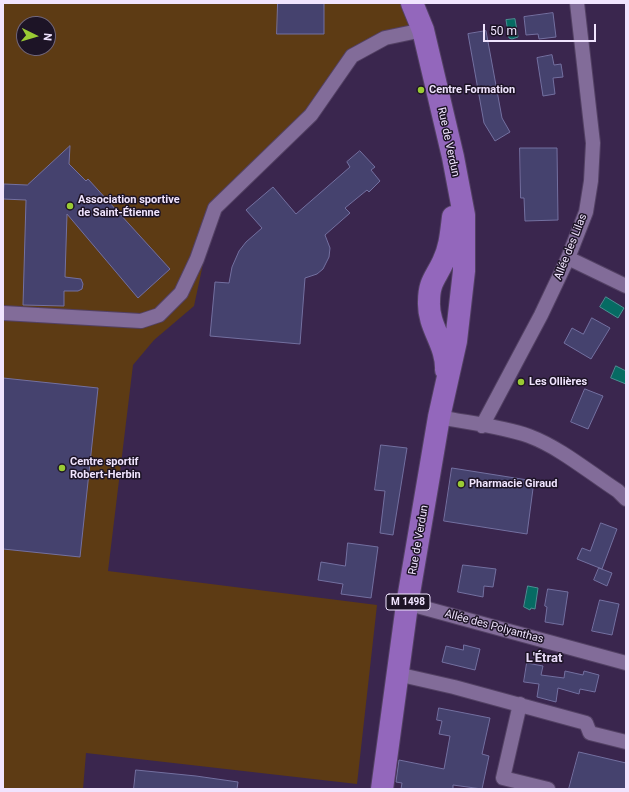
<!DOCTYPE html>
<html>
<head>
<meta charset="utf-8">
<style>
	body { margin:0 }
	#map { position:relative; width:629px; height:792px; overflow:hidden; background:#3a264e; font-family:Roboto,sans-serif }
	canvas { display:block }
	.frame { position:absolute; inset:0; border:4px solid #f0e4fe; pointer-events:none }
	.north { position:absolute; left:16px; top:16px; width:40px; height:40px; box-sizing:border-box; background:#1d1426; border:1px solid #71677c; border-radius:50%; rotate:95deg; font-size:11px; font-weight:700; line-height:16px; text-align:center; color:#f0e4fe }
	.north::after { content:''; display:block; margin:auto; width:14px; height:18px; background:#9acb34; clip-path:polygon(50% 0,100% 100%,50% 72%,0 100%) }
	.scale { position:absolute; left:483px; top:24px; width:113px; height:18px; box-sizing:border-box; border:2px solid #f0e4fe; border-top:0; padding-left:5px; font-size:12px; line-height:14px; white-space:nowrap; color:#f0e4fe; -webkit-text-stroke:3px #1d1426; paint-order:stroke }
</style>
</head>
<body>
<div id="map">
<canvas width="629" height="792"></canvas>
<div class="frame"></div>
<div class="north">N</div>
<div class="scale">50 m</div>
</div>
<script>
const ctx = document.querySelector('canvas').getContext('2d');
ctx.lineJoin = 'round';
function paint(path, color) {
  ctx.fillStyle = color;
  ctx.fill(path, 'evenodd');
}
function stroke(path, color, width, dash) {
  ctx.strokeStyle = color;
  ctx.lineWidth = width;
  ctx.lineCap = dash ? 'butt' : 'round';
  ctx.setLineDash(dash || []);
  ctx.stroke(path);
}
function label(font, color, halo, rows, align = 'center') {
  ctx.font = font + ' Roboto,sans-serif';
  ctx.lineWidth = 3;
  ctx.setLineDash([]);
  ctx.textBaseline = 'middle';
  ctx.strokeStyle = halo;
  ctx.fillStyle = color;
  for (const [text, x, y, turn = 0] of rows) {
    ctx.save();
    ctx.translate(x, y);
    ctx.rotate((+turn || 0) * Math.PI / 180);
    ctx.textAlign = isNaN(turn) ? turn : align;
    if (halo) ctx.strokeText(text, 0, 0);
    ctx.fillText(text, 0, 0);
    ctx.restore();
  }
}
paint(new Path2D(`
	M3,3H412L423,30L352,56L311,115L215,208L194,306L154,340L133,365L108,571L377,605L357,784L86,753L83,789H3ZM24,24H48V48H24Z`), '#5d3b14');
const water = new Path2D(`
	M515,19L518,37L512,39L509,38L506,20Z
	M606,297L624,308L618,318L600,307Z
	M616,366L626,371V384L611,378Z
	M528,586L538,588L535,609L531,608L530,610L524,607Z`);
paint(water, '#066b63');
stroke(water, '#4c8f92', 1);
const building = new Path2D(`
	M278,3H324V34H277Z
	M553,13L556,37L539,39L538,34L526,35L524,17Z
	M486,31L502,118L510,132L495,141L484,123L468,34Z
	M552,55L554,65L561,64L563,77L553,78L555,94L543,96L537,58Z
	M70,146L69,164L86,181L88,179L170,269L138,298L67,214L65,277L81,279L83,284L82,289L78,291H64V306L23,305L26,200L3,199L4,184L27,185Z
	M520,148H557L558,220L525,221L524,198H521Z
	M360,151L375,167L371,170L380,181L369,192L367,190L345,208L350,213L325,235L330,248L329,257L323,269L317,274L305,278L300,344L210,336L215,282L229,283L232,267L239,251L246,242L262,228L246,210L273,187L296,214L350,167L347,162Z
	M592,318L610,328L591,359L564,343L572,328L583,334Z
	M3,378L98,388L80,557L3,549Z
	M585,389L603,396L588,429L571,422Z
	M381,445L407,448L393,535L380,533L385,491L375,490Z
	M452,468L534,481L527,534L444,521Z
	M601,523L617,529L602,569L577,559L582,548L590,551Z
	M348,543L378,547L371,598L341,594L343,584L318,580L321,562L345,566Z
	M463,565L496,569L493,587L484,586L483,597L458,592Z
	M599,568L612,573L607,586L594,580Z
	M548,589L568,592L563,625L545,622L547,607L545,606Z
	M600,600L619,604L612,635L592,631Z
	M464,645L480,649L475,670L442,662L446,646L463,650Z
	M527,663L543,666L541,675L564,678L565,671L583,675L584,671L599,675L595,692L580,689L579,694L558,688L556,702L537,697L539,684L524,682Z
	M439,708L490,718L482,754L489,756L482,789L453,785V789H401L402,783L396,782L399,760L444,769L450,736L439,734L442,721L437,720Z
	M579,752L626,763V789H569Z
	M136,770L196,776L238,782L237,789H134Z`);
paint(building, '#45426e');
stroke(building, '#7370a0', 1);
const minor = new Path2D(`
	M568,258L626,286
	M3,313L141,321L159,315L181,293L197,259L215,208L311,115L352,56L385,38L423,30
	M439,417C469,423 501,426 529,436C561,448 590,473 618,491L626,499
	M482,426L541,315L568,258L586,212L591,181L593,143L577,3
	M407,605L417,606L626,663
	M397,674L454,687L586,723L590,733L626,742
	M520,704L503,778L548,789`);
const primary = new Path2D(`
	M446,370C447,344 428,328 429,302C429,282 435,279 443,262C450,248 451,233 453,217
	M382,789L407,605L439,417L456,341L464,271V215L453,157L423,30L412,3`);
stroke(minor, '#534164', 16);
stroke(primary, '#534164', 24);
stroke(minor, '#826c99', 14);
stroke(primary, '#9367bc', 22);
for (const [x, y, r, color] of [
	[421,90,4,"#9acb34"],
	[70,206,4,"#9acb34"],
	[521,382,4,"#9acb34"],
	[62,468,4,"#9acb34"],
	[461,484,4,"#9acb34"]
]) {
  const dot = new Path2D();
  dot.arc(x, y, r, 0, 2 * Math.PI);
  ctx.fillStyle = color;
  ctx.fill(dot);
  stroke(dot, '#1d1426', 1.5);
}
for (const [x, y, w] of [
	[408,602,44]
]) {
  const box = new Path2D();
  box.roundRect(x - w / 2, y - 8, w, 16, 3);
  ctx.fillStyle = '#1d1426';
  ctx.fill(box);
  stroke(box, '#f0e4fe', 1);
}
label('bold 10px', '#f0e4fe', null, [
	["M 1498",408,602]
]);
label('bold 11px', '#f0e4fe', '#1d1426', [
	["Centre Formation",429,90],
	["Association sportive",78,200],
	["de Saint-Étienne",78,213],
	["Les Ollières",529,382],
	["Centre sportif",70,462],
	["Robert-Herbin",70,475],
	["Pharmacie Giraud",469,484]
], 'left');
label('11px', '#f0e4fe', '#1d1426', [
	["Rue de Verdun",448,142,78],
	["Allée des Lilas",571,247,-68],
	["Rue de Verdun",419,540,-80],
	["Allée des Polyanthas",494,627,15]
]);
label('bold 13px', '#e9dbf9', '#1d1426', [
	["L'Étrat",544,659]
]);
</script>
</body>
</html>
